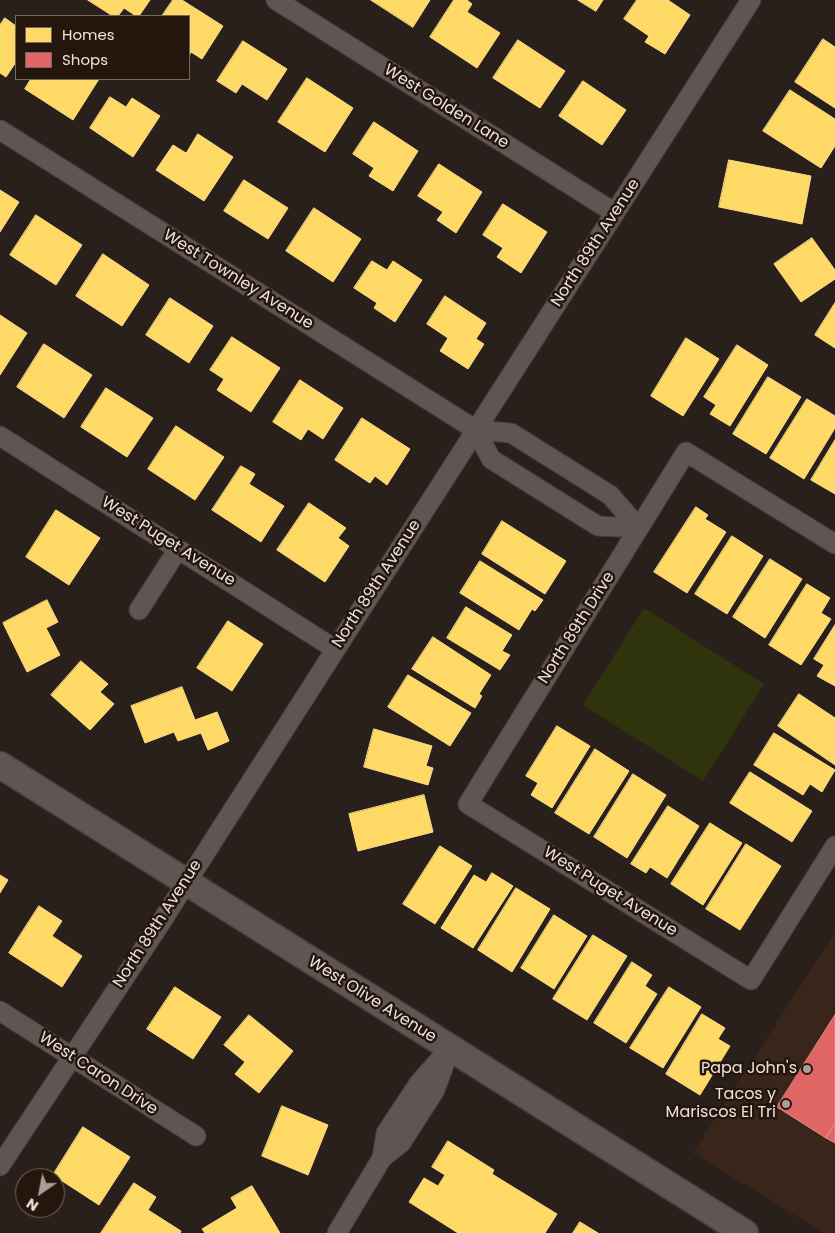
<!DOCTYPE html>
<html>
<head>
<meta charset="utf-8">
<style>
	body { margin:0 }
	#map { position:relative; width:835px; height:1233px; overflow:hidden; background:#29201c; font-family:Poppins,sans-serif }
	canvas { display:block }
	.legend { position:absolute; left:15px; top:15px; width:175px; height:65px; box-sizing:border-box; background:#25160d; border:1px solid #756860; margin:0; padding:6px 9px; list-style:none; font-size:15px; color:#eee3dc }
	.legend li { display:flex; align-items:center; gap:10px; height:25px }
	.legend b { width:25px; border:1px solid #756860 }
	.north { position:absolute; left:15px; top:1168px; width:50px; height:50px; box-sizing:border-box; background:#25160d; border:1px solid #756860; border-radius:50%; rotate:213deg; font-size:14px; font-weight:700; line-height:20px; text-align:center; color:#eee3dc }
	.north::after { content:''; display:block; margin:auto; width:18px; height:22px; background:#a99f99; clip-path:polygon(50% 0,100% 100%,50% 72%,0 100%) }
</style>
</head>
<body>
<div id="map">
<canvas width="835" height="1233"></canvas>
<ul class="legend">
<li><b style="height:14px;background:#ffd966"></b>Homes</li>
<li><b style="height:14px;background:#e06666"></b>Shops</li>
</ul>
<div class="north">N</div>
</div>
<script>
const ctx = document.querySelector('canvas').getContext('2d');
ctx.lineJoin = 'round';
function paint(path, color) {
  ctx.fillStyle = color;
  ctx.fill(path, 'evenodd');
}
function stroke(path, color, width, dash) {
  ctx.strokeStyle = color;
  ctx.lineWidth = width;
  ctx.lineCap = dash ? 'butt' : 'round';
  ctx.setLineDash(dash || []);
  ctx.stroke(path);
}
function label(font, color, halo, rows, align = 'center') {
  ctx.font = font + ' Poppins,sans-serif';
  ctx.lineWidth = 5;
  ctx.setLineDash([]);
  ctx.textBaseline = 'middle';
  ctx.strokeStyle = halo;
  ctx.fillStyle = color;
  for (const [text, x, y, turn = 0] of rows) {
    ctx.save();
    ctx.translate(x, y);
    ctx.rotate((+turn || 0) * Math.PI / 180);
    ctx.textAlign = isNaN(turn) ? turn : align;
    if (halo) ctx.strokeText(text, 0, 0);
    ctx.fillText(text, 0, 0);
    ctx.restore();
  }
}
paint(new Path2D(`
	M835,932V1233H824L693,1153Z`), '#392519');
paint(new Path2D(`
	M644,608L764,684L703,781L583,705Z`), '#2f340c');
const homes = new Path2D(`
	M88,0H150L139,16H136L124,8L118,16H113Z
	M173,0H182L223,26L202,59L191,52L189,56V16H162Z
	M371,0H430L413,27Z
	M454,0H467L472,4L467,12L500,33L477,68L430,37Z
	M578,0H603L596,11Z
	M637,0H668L690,15L665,54L645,42L649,36L624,19Z
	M5,18L16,26V62L6,77L0,73V25Z
	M823,39L835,47V108L795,82Z
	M518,40L565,71L540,108L493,78Z
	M243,41L287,69L267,100L242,84L236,93L217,81Z
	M307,78L353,108L325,152L278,122Z
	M31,79H99L73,120L25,89Z
	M583,81L626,110L602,145L559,116Z
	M790,90L835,119V146L821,168L763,131Z
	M110,97L126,107L132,98L160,116L133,157L90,128Z
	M374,122L418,151L393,191L369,176L374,168L353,154Z
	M198,134L233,157L204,201L156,170L173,145L186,153Z
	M729,160L811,176L802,224L719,207Z
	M439,164L482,192L456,233L437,220L443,212L418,196Z
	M244,180L288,208L268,239L224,211Z
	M0,190L19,202L0,232Z
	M503,204L547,232L521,273L497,257L503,248L483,235Z
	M314,208L361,239L333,282L286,251Z
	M36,215L82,245L56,285L10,255Z
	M812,238L835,270V279L801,302L774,264Z
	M103,254L149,285L122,326L76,296Z
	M372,261L387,270L393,261L422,280L395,322L374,308L377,303L354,288Z
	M445,296L486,323L476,339L484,344L468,369L440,351L448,338L427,324Z
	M170,298L213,326L189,363L146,335Z
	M835,303V348L815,335Z
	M0,315L27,333L0,375Z
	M232,337L280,368L251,412L217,390L224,379L210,370Z
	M686,338L719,359L683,416L651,396Z
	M44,344L92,375L64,418L17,387Z
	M737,345L768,365L730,426L710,414L716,405L704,397Z
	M768,377L801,397L766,454L733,434Z
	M300,380L343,408L323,439L308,429L301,440L273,422Z
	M106,388L153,418L127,457L81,427Z
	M807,399L835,416V428L804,479L770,458Z
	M362,418L410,449L387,485L375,476L370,483L335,460Z
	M176,426L224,457L195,500L148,469Z
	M835,440V494L811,480Z
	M241,466L255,474L249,484L284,506L261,542L212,510Z
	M309,503L346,528L338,538L349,546L325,582L277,550Z
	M696,507L708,515L705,519L726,532L687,593L654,572Z
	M56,510L100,538L69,585L26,557Z
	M502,521L566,561L545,594L482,554Z
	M732,536L763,556L727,614L695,594Z
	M770,559L802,579L765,638L733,617Z
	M480,561L543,600L535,611L532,609L519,630L460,593Z
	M807,584L830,598L821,613L831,619L801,665L769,645Z
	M47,600L58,622L46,628L60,655L27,672L3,623Z
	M466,607L512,635L502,651L510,655L500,670L447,638Z
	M228,621L263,644L232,691L197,668Z
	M835,625V686L817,676L824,665L814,659Z
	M433,637L491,675L479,694L482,696L475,708L412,669Z
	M81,661L108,684L100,692L114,704L90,730L51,695Z
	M408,675L471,713L450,746L388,707Z
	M182,687L195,720L217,712L229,741L208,750L201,733L178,741L174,732L145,743L131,706Z
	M799,694L835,718V765L778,726Z
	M557,726L590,746L552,808L531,795L538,783L526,776Z
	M374,729L432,746L426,766L433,768L428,785L364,767Z
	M774,733L835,770L822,792L810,784L803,795L754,765Z
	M595,749L629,771L589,834L555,813Z
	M750,772L812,811L792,842L730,803Z
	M633,774L666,795L627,858L594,837Z
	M424,795L433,832L358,851L349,814Z
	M668,806L699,826L667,878L650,867L646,873L631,864Z
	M710,823L742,843L703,905L671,884Z
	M746,844L781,866L740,930L706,909Z
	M440,846L472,866L435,924L403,904Z
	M492,873L513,886L473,948L441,928L474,875L486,882Z
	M0,875L8,880L0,893Z
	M516,888L550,909L512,972L478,950Z
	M39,906L62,921L52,936L82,956L62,987L9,953Z
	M554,915L587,936L554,989L521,968Z
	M593,935L627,956L587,1020L553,999Z
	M632,962L652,975L645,986L657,994L626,1043L594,1023Z
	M175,987L221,1017L193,1059L147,1029Z
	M669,987L701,1007L663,1068L630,1048Z
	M702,1014L725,1028L718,1039L730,1046L700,1095L666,1074Z
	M249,1015L293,1051L259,1093L235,1074L245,1062L224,1045Z
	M282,1106L328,1125L308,1175L262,1156Z
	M83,1127L130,1157L99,1205L53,1175Z
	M448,1141L494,1170L492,1174L557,1214L545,1233H458L409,1202L424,1178L438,1186L445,1175L432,1167Z
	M134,1183L156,1197L148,1210L181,1231L180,1233H101Z
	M252,1186L280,1233H205L202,1229L237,1208L231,1198Z
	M580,1222L598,1233H573Z`);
paint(homes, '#ffd966');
stroke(homes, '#fadc89', 1);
const shops = new Path2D(`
	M835,1015V1124L826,1138L777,1107Z
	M835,1124V1143L826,1138Z`);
paint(shops, '#e06666');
stroke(shops, '#e48c89', 1);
const street = new Path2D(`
	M276,0L615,213
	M0,130L476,430L511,433L610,495L639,528
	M476,430L491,459L598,526L639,528
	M0,436L335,649
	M835,544L686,452L468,804L751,980L835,846
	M139,610L178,549
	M0,1011L196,1136
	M382,1158L386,1133L419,1083L443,1056
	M0,1166L158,927L751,0
	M337,1233L382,1158L401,1143L435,1090L450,1049`);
const secondary = new Path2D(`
	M0,765L745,1233`);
stroke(street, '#453d3a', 21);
stroke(secondary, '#453d3a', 29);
stroke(street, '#5e5652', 19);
stroke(secondary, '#5e5652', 26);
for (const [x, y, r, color] of [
	[807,1069,5,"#a99f99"],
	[786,1104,5,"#a99f99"]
]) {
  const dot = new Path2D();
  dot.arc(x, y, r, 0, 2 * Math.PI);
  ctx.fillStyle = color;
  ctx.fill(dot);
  stroke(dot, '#25160d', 2);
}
label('16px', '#eee3dc', '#25160d', [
	["West Golden Lane",446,107,32],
	["North 89th Avenue",596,243,-57],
	["West Townley Avenue",238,280,32],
	["West Puget Avenue",168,542,32],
	["North 89th Avenue",377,584,-57],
	["North 89th Drive",577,628,-58],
	["West Puget Avenue",610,892,32],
	["North 89th Avenue",158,924,-57],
	["West Olive Avenue",372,1000,32],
	["West Caron Drive",98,1074,33]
]);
label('16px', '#eee3dc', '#25160d', [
	["Papa John's",797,1069],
	["Tacos y",776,1095],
	["Mariscos El Tri",776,1113]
], 'right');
</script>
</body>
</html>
